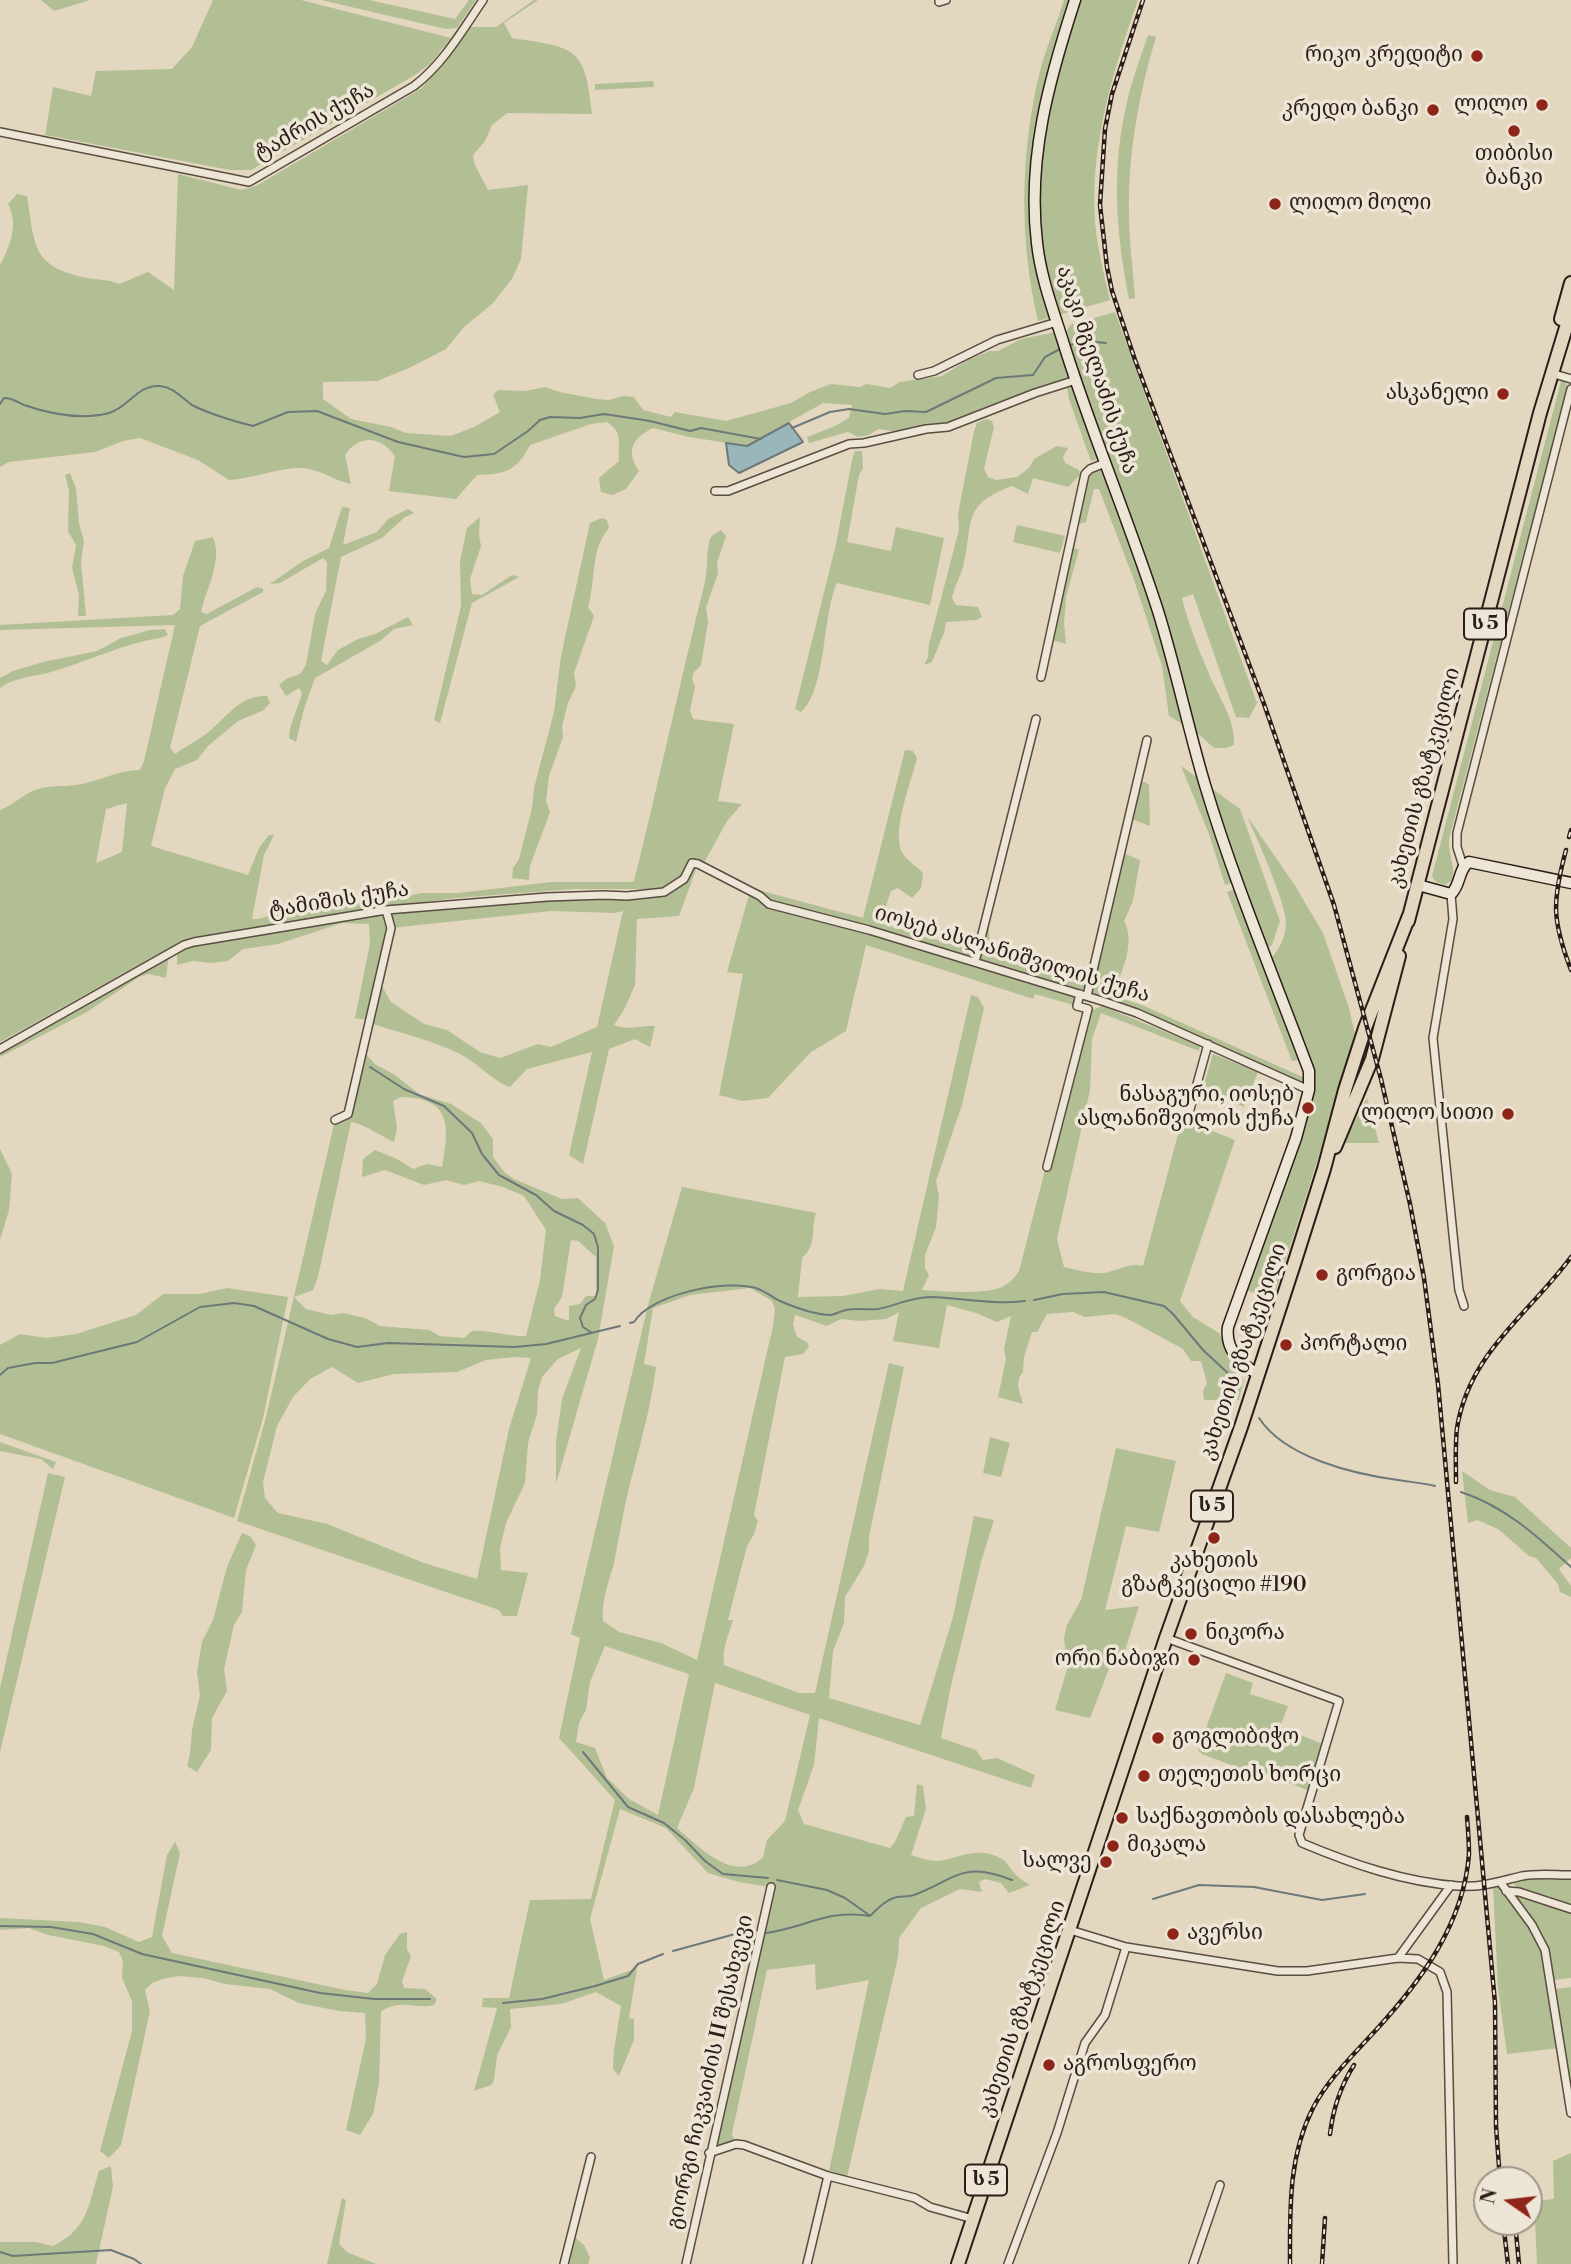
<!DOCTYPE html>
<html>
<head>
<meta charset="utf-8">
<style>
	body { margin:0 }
	#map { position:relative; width:1571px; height:2264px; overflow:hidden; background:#e3d7bf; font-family:"Libre Bodoni",serif }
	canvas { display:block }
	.north { position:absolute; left:1473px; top:2166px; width:70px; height:70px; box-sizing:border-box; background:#ede5d5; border:2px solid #9f9589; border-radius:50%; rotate:284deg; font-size:19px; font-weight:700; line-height:28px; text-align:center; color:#2b1d17 }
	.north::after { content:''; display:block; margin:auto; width:24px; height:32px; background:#8f2418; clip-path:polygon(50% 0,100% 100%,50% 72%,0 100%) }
</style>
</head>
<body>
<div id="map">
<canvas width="1571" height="2264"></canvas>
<div class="north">N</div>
</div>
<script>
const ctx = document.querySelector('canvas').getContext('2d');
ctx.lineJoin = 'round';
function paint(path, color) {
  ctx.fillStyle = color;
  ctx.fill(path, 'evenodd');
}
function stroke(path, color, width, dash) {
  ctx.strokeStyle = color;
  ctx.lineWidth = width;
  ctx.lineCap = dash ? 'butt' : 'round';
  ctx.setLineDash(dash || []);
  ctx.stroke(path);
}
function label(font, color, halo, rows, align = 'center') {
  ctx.font = font + ' "Libre Bodoni","Noto Serif Georgian",serif';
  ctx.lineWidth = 7;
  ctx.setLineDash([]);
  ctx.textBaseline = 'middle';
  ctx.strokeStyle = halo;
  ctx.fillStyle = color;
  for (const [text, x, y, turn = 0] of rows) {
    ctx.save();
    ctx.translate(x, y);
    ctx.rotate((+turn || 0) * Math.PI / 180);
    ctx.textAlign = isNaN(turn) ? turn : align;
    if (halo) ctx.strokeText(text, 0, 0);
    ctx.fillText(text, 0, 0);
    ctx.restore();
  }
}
paint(new Path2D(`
	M41,0H90L54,11Z
	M213,0H301L451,38L431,63L415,75L251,170H230L45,135L53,87L91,96L96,71L172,69L192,47Z
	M321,0H369L455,19L469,0H476L457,28L446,29Z
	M534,0H538L504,23L512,38C576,48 585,46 592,114L507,113L492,125L485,141L473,155L475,165L488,190L528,185L521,259L512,279L492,304L464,327L446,349L409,368L377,381L323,382V399L351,419L391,427L406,433L451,436L474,427L500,412L493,395L498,390L525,391L545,387L560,392L596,399L609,400L623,396L634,397L643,410L671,417L675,412L726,421L791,403L810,392L831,384L860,387L866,384L890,388L900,382L942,376L969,359L990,351H998L1021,339L1056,332L1070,375L1066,380L998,402L947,423L893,431L878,429L869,435L858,437L848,432L809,443L807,437L835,426L849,418L852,405L823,403L747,446L689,437L653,428C633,438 625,450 639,471L626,489L612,495L601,492L599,478L619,461C618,443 623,432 607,422L591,424L530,445C516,472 505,474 477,475L456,499L389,491L395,456C380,436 360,434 345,455L351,484C332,480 318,467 297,468C274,469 252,479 229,480L198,460L140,438L123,441L95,452L9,462L0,467V265C10,246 19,224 8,204L17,194L27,196C35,245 31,267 87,278C99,280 108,279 119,284L148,272L174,290L178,174L241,190L256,186L422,88L469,27H496Z
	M1064,0H1138C1113,71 1090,144 1095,221C1097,247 1104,275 1110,300L1038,321C1019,240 1020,152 1040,71C1046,47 1057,24 1064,0Z
	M1148,35L1156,37C1139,94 1128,153 1129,212C1129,241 1133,269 1135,298L1129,299C1116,232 1111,169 1127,102C1132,79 1141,57 1148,35Z
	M653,81L654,87L595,90V84Z
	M1115,312L1257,703L1249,718L1236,717L1193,594L1182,598C1188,622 1197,646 1207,669C1216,693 1236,719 1234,745L1226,748H1214L1196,732L1169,716L1162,666L1133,577L1099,489H1094L1086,522L1079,524L1089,475L1102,470L1157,624L1180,706L1190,702L1150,576L1078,378L1067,331L1070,325Z
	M1561,381L1566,383L1567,387L1449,839C1448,853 1455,866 1453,880L1445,885L1436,882L1432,876Z
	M1072,385L1098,459L1091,461L1069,399L1067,388Z
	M986,419L992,421L994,427L984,469L988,477L996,480L1017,477L1029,468L1034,459L1057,446L1068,448L1063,457L1065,463L1079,470L1080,475L1068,487L1033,478L1028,494L1012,486C960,505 974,524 963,567C960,578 954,587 952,598L956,605L978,607L982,617L976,620L946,622L944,633L932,662L924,665L928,657L929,644L959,530L958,514L974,431L977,423Z
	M855,451H862L863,468L859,475L847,542L891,551L896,527L944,538L930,605L837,583C822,615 827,689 801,712L795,709L836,544L852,460Z
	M70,473L76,488L79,523L84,541L81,562L86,616H78L79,595L72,568L76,545L68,531L69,490L65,475Z
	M342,507L350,508L343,545L377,532L388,519L408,509L414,513L405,517L382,538L341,557L321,661L327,665L338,650L358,639L375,634L408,617L413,625L394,629L380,641L315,678L304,709L296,742L289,738C290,722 298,709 302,693L299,688L286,696L279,685L286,679L300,674L306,665L315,614L326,591L327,562L323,558L280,583L270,584L303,561L329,548Z
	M480,517L479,535L481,546L470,579L472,594L482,595L512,575L519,577L472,603L440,723L434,720L461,606L460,561L467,528Z
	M602,518L607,520L609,528C590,550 596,580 588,607L594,616L574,673L576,686L568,703L562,726L563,737L549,776L546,801L550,812L530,866L529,880L512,878L513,868L519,859L532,808L534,788L554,712L561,656L590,523Z
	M1017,525L1065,536L1060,553L1013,542Z
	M721,530L726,536L717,563L718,573L706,608L708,622L701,665L694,672L692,679L695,687L690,710L693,719L734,724L718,801L742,804L727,821L704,863L693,860L681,876L664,889H574L456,898L358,910L182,941L0,1042V810C13,805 28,791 38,789C50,785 63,787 76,785C98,782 117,770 140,770L144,761L175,625L0,630V625L173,615L180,609L183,576L195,541L213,537C223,561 206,589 201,612L207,614L257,587L263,589V592L200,626L170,748L175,754C184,747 194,743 203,736C225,721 238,694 267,696L270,703L264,710L238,721L208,746L197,760L175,769L165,788L151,846L248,875L259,848L269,835H274L264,855L252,919H259L283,911L389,900L422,893H458L551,882H632L634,881C659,781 680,681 705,582C708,567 706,553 710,539L713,535ZM127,803L122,852L96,863L106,809Z
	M1072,547L1079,550L1066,597L1064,624L1066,644L1052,640Z
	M165,629L168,635L160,638C125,643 86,662 51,672C34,677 14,677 0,688V678L13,671L43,662L97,651L121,638L150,630Z
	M905,750L913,751L917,758C912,780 890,833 903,854C907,860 917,867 923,873L921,888L912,898L898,888L891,891L880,923L977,952L987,916L990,942L983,954L1089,987L1121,852L1140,860L1133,901L1124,921C1136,941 1122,975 1111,995L1142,1005L1307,1079L1304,1085L1138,1010L1091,994L1087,996L1080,994L1077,1006L1035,994L1033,999L866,945L846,1031L811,1052L768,1098L742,1101L719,1095L743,974L727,972L751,888L863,918Z
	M1181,766L1240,809L1280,921L1272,945L1267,948L1224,831L1235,882L1225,885L1209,834Z
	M1145,782L1149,785L1150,826L1129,818L1137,783Z
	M1247,816L1294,884L1323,933L1349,1008L1356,1039L1273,1300L1246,1290L1306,1121L1314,1092V1080L1270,959C1279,951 1285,937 1286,925C1288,906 1256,837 1247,816Z
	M692,863L698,864L679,916L637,919L635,985L625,1008L614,1025C627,1031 640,1025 655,1026L650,1047L635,1039L609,1049L583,1164L569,1155L592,1052L527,1069L510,1087C492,1081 478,1063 460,1054C432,1040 400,1033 370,1023L380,983L391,1002L424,1024L447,1030L480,1052L500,1058L538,1044L551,1047L597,1027L623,911L615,913L551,911L391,928L367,1020L355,1018L370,943L369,924L342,923L278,944L243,949L228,961L211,963L193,961L177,965V952L186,947L386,912L672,888Z
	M1238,888L1302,1060L1292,1061L1227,892Z
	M169,953L166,978L149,974L139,977L87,1012L0,1057V1052Z
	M971,995L978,997L984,1008L962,1105L936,1181L939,1196L936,1227L925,1255V1268L929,1275L922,1290C942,1291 985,1295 1002,1287C1010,1283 1014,1278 1019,1271L1085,1015L1088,1009L1092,1010L1102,1006L1200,1046L1199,1051L1101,1013L1092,1039L1090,1090L1057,1239L1064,1267C1077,1270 1090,1274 1104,1273C1117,1271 1130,1262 1143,1266L1182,1119L1235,1140L1180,1301L1193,1317L1219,1333L1233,1361L1235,1372L1244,1380L1239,1400L1233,1399L1227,1391L1222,1392L1217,1400H1204L1203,1391L1207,1383L1201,1361H1191L1183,1349L1126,1318L1115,1314L1085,1317L1073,1312L1047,1314L1037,1332H1032L1024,1357L1023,1372L1019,1378L1018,1387L1023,1404L998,1397L1006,1359L1004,1349L1011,1316L997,1322L976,1313L947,1305L939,1348L893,1341L899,1312L886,1319L860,1321L841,1319L827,1326L795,1315L793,1325L797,1337L807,1342L809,1347L803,1354L785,1357L754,1515L758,1521L754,1534L747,1546L728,1620H733C728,1637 722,1648 724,1665L799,1693H815L889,1363L904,1367L869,1537V1551L864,1566L845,1597L844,1623L833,1651L829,1698L920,1725L953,1617L974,1516L994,1520L981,1562L950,1690L941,1738L976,1750L983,1760L997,1758L1035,1775L1031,1788L819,1718L814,1765L798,1810L804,1824L890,1848L895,1842L906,1817L914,1816L917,1784L923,1786L926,1809L911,1855C922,1858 932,1863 944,1860C965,1855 981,1847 1002,1859C1008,1863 1011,1870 1016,1875C1020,1879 1025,1882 1030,1885L1009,1893L1001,1883L985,1879L979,1882L982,1892L960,1889L921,1908L899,1938L898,1957L846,2181L828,2176L869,1980L816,1990L815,1964L767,1970L732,2134L736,2144L709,2153L770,1887L739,1882L708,1873L666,1828L620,1809L590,1919L604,1980L637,1968L629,2018L634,2019V2040L619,2076L613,2069L614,2051L621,2006L596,1992L561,2004L510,2009L511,2027L497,2055L494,2080L491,2085L474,2091L497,2008L482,2007L483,1998H509L530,1900L591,1899L615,1800L559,1738L580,1638L571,1634L648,1305L682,1187L816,1213C810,1232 818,1243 802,1258L798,1297L843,1296L880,1289L903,1291ZM750,1288L772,1301L775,1309L773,1326L697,1660L661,1643L619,1632L603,1621C601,1600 609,1582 614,1563C619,1538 623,1513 629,1488C639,1448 651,1408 656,1367L644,1364L653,1308L690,1295ZM605,1646L689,1674L658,1815L629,1799L607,1778L595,1748L576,1742L579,1723L586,1710L590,1682ZM715,1683L810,1715L785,1821L767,1840L763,1857C735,1885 698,1846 677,1828L694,1788Z
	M363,1051L375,1064L395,1075L419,1094L451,1104L481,1123L493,1139V1157L505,1173L514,1179L562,1199L578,1198L605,1223L614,1246L598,1339L556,1484V1442L562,1399L581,1348L558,1359L542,1377L538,1391L537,1414L528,1443L525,1483L506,1523L500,1548L501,1570L528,1573L517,1616H503L499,1610L237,1521L266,1417L335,1120L348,1114ZM401,1097C451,1098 450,1125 442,1167L427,1164L413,1169L397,1159L375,1150L363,1159L362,1177L385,1170L424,1185L446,1180L464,1185L479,1181L503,1187L524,1196L546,1230L540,1280L526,1336C513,1337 483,1329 473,1331C469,1332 467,1336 464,1338L440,1336L429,1330L380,1326L365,1318L343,1313L331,1315L306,1309L294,1297L313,1290L318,1277L351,1122C367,1125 378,1135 394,1142L397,1128L393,1101ZM571,1240L578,1241L596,1257V1296H586L580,1304L569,1306V1321L555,1316L554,1309L562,1297ZM516,1357L531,1358L509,1429L477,1579L424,1563L327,1524L278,1513L265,1498L263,1482L277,1426L293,1397L310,1379L332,1367L358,1383L394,1374L457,1372L486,1360Z
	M1213,1054L1258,1072L1244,1107L1203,1088Z
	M1367,1098L1379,1143H1344Z
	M0,1149L12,1174L9,1210L0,1240Z
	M227,1288L288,1297L263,1418L234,1518L0,1434V1345L20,1334L46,1338L76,1334L136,1315L163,1294H200Z
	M990,1437L1010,1443L1001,1477L983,1473Z
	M0,1442L56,1462L53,1469L41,1459L0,1451Z
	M1116,1448L1176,1461L1159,1532L1126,1526L1105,1610L1139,1606L1123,1657L1114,1656L1090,1718L1055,1710L1067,1669L1064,1637L1067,1625L1081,1600Z
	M1462,1471L1490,1490L1515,1497L1571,1548V1558L1559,1569L1571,1586V1597L1560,1592L1558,1584L1536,1558L1529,1556L1498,1529L1477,1520L1468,1523Z
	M48,1473L65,1477L0,1752V1688Z
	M242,1533L250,1536L256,1545L246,1570L242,1612L234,1625L224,1669L227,1691L212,1718L211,1750L197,1772L187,1766L190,1754L192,1730L200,1695L197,1672L202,1642L213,1620L227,1567Z
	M1226,1673L1253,1683L1250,1694L1288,1706L1280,1727L1323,1744L1310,1791L1263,1773L1258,1775L1202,1754L1198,1750Z
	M175,1842L180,1853L162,1936L172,1953L345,1990L368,1993L377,1984L385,1955L400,1934L407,1932V1950L411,1956L402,1981L404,1988L425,1989L437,1999L434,2005C415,2010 404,1998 381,2011L379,2084L373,2114L360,2135L346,2130L366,2039L365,2013L339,2011L299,2003L270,1989L225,1984L203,1978L178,1976L163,1979L152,1983L145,1990L150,2011L121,2145L109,2158L100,2151L132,2031V2001L122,1978L123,1961L119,1952L104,1946L48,1935L29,1928L0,1930V1918L79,1922L105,1927L139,1942L152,1937L167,1855Z
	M1521,1878L1571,1880V1907L1515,1887L1514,1883Z
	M1493,1886L1498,1887L1505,1893L1539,1941L1542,1950L1560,2048L1507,2054L1498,1988Z
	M1517,1895L1571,1914V1978L1554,1980L1548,1947L1543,1935L1516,1900Z
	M1571,1987V2087L1555,1989Z
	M1571,2153V2264H1537L1534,2201L1554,2199L1553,2161Z
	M111,2166L113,2187L96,2264H0V2242H36L53,2246C88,2229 88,2206 99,2171Z
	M342,2198L346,2200L339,2244L347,2252L376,2264H327Z
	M571,2234L584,2245L590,2258L588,2264H564Z`), '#b2bf94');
const water = new Path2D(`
	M789,423L803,442L739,473L729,465L726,443L747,446Z`);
paint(water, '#99b7bb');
stroke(water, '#6d7979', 2);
stroke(new Path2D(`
	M1070,345L1084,341L1106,343
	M0,404L4,398C13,398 17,402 24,405C50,414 82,420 109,413C128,408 138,384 160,386C173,387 182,398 192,405C207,413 236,422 253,426L288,412L317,411L398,442L464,457L494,454L528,431L540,420L550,417L580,418L604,414L650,421L690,431L701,428L761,439
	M792,428L830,412L849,409L885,414L905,411L926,412L996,378L1033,375L1045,357L1060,349
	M370,1067L404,1089L444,1106L472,1133L482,1154L499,1175L536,1195L554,1211L583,1225L594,1234L598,1247V1290L595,1299L586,1305L580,1318L583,1327L592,1333
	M1034,1300L1063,1294L1104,1292L1164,1306L1173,1314L1203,1350L1231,1376L1238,1392
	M630,1323L634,1322C651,1294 726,1279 756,1288C765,1291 772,1297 780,1301C794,1307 815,1315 831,1315C836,1314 841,1311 846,1310C857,1308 868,1310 878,1309C895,1306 911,1297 930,1297C962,1298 992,1305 1025,1301
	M0,1375L8,1368L35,1363H52L137,1342L200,1307L234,1303L254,1306L328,1339L357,1347L388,1343L515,1347L546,1344L620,1326
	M1259,1418C1285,1458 1354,1474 1398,1480C1411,1482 1423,1483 1435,1486
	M1461,1492C1506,1507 1537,1536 1571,1567
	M583,1752L628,1807L664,1823L685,1840L705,1861L723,1874L768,1878
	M777,1880L827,1890L845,1898L869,1915
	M1153,1899L1199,1885L1254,1887L1322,1900L1365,1894
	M0,1926L51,1927L93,1934L142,1954L320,1993L374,1999H430
	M765,1933C806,1928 825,1909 870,1916C878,1908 887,1899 897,1897C903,1896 908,1897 914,1895C956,1879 963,1860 1012,1880
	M673,1951L746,1931L755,1932
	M503,2003L542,1999L595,1986L628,1976L638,1964L663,1954
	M0,2252L13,2256L111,2250L134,2259L141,2264`), '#6d7979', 2);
const street = new Path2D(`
	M939,2L946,0
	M0,132L249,182L414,86C443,64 462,31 483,0
	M1551,373L1571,379
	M918,375L934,371L997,340L1057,322
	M715,491H728L849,444L864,443L926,429L948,427L1035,393L1076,380
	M1041,677L1085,474L1090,469L1105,463
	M1463,866L1457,847V833L1571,389
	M1451,894L1453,919L1433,1038L1455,1254L1459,1290L1464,1306
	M975,962L1036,719
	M1087,996L1147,740
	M0,1049L184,945L194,942L386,910L547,897L604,895L627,896L664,892L684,879L692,863L698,864L760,896L769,904L869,930L1102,1001L1137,1013L1309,1090
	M1189,1113L1208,1044
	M335,1120L348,1114L391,928L386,910
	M1047,1167L1088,1009L1077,1006L1080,994
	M1166,1638L1339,1701L1299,1835L1302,1843C1352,1864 1404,1882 1458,1886C1481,1888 1501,1881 1522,1876C1537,1873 1555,1875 1571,1875
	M1501,1883L1532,1925L1545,1950L1571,2113
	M1506,1891L1519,1892L1571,1909
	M1070,1930L1126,1947L1278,1971H1307L1398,1958L1418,1959L1440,1972L1447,1992L1453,2264
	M1398,1958L1451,1885
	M709,2153L736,2144L744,2145L828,2176L915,2198L930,2207L973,2219
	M564,2264L591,2157
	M686,2264L771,1887
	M807,2264L828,2176
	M1008,2264L1057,2133L1085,2043L1105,2015L1126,1947
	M1193,2264L1220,2185`);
const secondary = new Path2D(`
	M1075,0C1049,80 1027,158 1037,243C1041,280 1055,315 1066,351C1094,439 1130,524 1158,611C1176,669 1188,728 1205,785C1234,882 1274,977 1309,1071V1090L1296,1138L1228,1327C1225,1349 1240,1364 1258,1374
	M1418,885L1451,894C1461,885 1458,869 1469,862L1571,883`);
const highway = new Path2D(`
	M1561,319L1571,283
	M1408,921L1540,413L1571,311
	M1335,1147L1372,1059L1399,956
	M958,2264L1166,1638L1241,1427L1294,1264L1324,1169L1345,1090L1365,1028L1409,916`);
stroke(street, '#594c41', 10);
stroke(secondary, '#2b1d17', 13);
stroke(highway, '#2b1d17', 16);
stroke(street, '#ede5d5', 7);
stroke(secondary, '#ede5d5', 10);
stroke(highway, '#e3d7bf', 12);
const rail = new Path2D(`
	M1143,0L1112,94L1105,129L1100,205L1107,267L1112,291L1135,360L1264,704L1334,905L1381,1079L1410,1204L1424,1278L1438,1384L1467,1698L1495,2003L1496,2126L1500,2180
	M1569,837L1571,830
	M1566,850C1552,902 1552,920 1571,970
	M1456,1482C1456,1464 1455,1446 1457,1428C1469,1353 1528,1315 1571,1257
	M1330,2134C1333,2109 1340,2087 1354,2065
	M1503,2222L1508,2264
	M1515,2222L1519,2264
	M1290,2264C1290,2211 1288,2157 1313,2108C1328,2079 1354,2054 1376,2030C1421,1981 1464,1923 1469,1854C1469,1842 1468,1829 1467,1817
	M1322,2264L1325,2218`);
stroke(rail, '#2b1d17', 4.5);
stroke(rail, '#ede5d5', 2, [5]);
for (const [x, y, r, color] of [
	[1477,56,7,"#8f2418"],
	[1542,105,7,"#8f2418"],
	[1433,110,7,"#8f2418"],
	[1514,131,7,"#8f2418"],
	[1275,204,7,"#8f2418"],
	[1503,394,7,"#8f2418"],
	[1308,1108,7,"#8f2418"],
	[1508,1114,7,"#8f2418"],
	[1322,1275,7,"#8f2418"],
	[1286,1345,7,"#8f2418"],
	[1214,1538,7,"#8f2418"],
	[1191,1634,7,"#8f2418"],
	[1194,1660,7,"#8f2418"],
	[1158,1738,7,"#8f2418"],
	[1144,1776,7,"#8f2418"],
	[1122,1818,7,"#8f2418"],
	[1113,1846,7,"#8f2418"],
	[1106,1862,7,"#8f2418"],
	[1173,1934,7,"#8f2418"],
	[1049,2065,7,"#8f2418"]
]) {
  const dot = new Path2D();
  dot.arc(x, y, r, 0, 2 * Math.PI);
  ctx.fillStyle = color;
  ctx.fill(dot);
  stroke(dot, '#ede5d5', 2.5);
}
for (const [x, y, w] of [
	[1485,624,42],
	[1212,1506,42],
	[986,2180,42]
]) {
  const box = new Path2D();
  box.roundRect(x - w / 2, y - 15.5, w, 31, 5);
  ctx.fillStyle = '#ede5d5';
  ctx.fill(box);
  stroke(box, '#2b1d17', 2);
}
label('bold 19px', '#2b1d17', null, [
	["ს 5",1485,624],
	["ს 5",1212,1506],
	["ს 5",986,2180]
]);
label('21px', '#2b1d17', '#ede5d5', [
	["რიკო კრედიტი",1463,56,"right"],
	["ლილო",1528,105,"right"],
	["კრედო ბანკი",1419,110,"right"],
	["თიბისი",1514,155,"center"],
	["ბანკი",1514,179,"center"],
	["ლილო მოლი",1289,204],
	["ასკანელი",1489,394,"right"],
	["ნასაგური, იოსებ",1294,1096,"right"],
	["ასლანიშვილის ქუჩა",1294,1120,"right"],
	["ლილო სითი",1494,1114,"right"],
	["გორგია",1336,1275],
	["პორტალი",1300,1345],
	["კახეთის",1214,1562,"center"],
	["გზატკეცილი #190",1214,1586,"center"],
	["ნიკორა",1205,1634],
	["ორი ნაბიჯი",1180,1660,"right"],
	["გოგლიბიჭო",1172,1738],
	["თელეთის ხორცი",1158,1776],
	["საქნავთობის დასახლება",1136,1818],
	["მიკალა",1127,1846],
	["სალვე",1092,1862,"right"],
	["ავერსი",1187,1934],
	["აგროსფერო",1063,2065]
], 'left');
label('21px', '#2b1d17', '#ede5d5', [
	["ტაძრის ქუჩა",315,123,-30],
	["აკაკი მგელაძის ქუჩა",1096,370,72],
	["კახეთის გზატკეცილი",1425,778,-75],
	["ტამიშის ქუჩა",339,901,-9],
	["იოსებ ასლანიშვილის ქუჩა",1012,955,17],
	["კახეთის გზატკეცილი",1244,1352,-71],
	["კახეთის გზატკეცილი",1023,2009,-71],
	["გიორგი ჩიკვაიძის II შესახვევი",711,2072,-77]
]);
</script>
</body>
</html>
